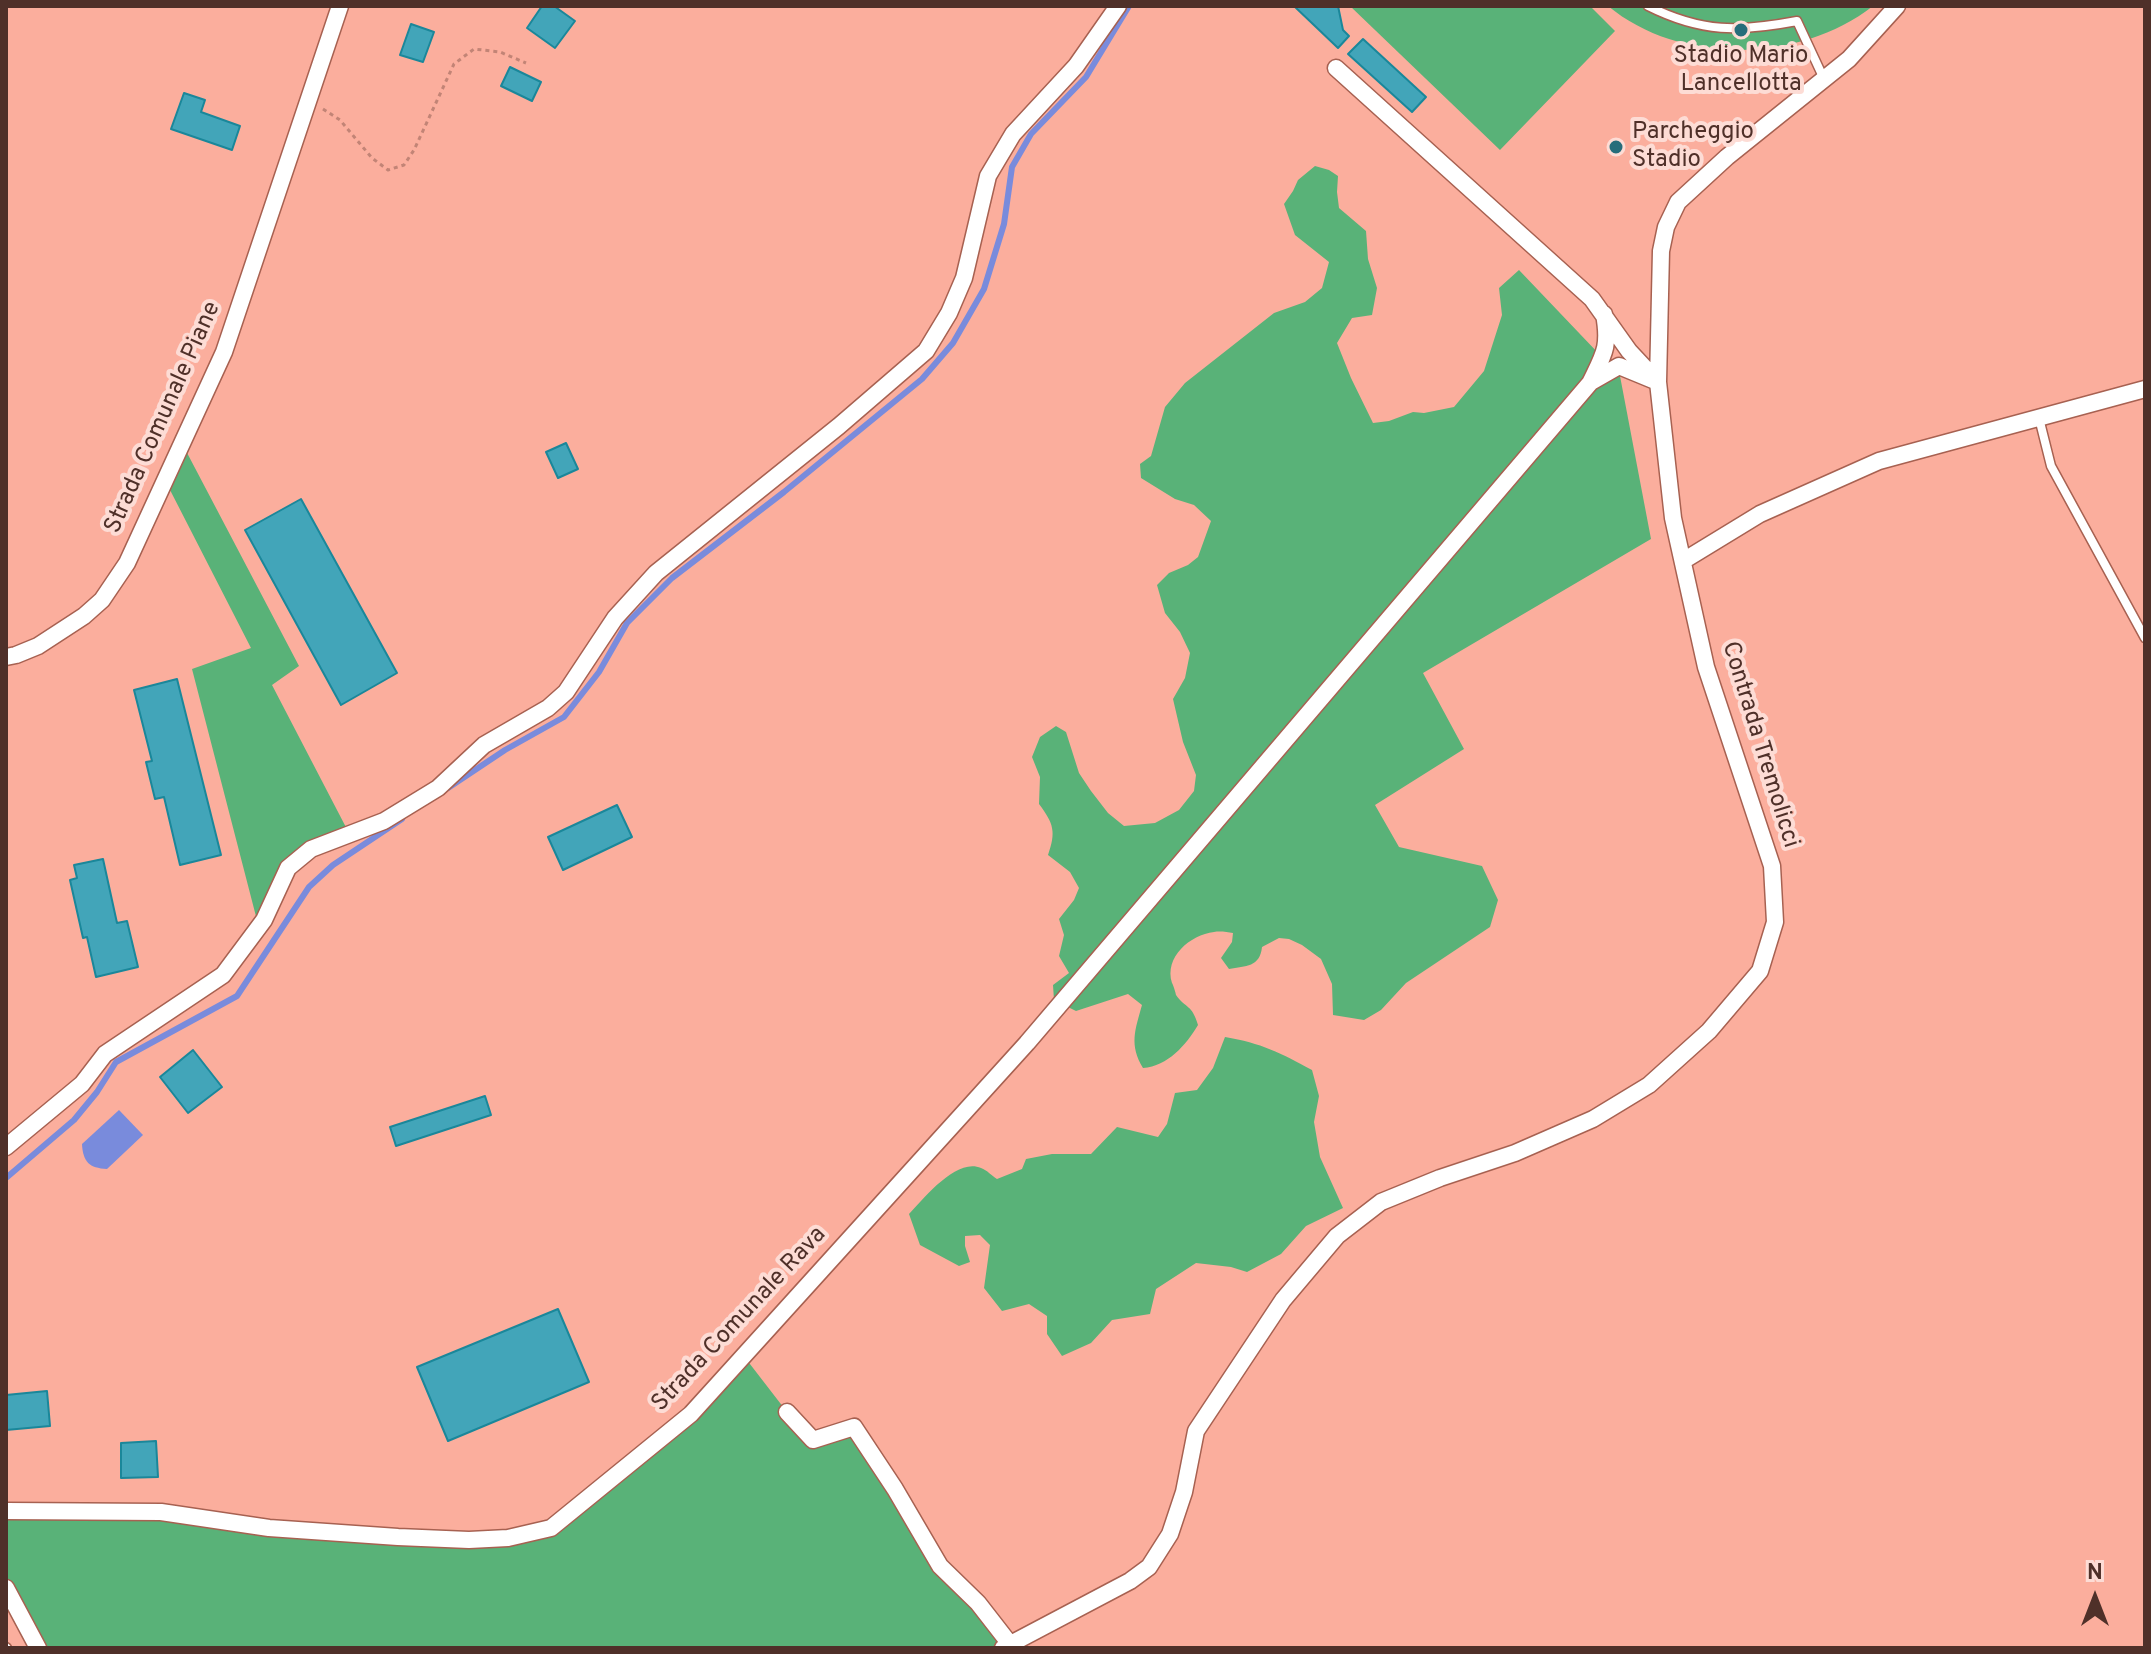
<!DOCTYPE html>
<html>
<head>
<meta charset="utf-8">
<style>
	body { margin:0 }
	#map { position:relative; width:2151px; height:1654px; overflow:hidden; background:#fbae9d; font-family:Overpass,sans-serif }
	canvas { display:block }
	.frame { position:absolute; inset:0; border:8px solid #4f3029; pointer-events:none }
	.north { position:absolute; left:2055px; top:1558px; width:80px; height:80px; -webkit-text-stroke:6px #fddcd5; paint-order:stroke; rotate:0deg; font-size:22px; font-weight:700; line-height:32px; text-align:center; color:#4f3029 }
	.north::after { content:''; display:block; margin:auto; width:28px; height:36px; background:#4f3029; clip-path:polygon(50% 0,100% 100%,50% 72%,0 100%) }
</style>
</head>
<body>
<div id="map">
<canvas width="2151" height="1654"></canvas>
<div class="frame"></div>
<div class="north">N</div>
</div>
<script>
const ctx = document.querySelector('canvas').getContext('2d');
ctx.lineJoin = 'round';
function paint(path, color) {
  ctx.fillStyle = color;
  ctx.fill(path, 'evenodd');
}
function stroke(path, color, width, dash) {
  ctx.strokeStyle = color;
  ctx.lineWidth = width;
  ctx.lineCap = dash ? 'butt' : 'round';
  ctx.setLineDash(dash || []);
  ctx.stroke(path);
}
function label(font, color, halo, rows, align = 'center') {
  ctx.font = font + ' Overpass,sans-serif';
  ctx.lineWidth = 8;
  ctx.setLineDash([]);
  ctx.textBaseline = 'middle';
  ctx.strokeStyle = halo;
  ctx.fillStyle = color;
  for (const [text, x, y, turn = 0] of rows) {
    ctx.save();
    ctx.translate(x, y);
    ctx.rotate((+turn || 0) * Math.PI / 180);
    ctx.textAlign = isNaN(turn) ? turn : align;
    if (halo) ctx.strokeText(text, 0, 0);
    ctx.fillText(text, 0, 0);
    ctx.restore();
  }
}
paint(new Path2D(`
	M1350,6H1590L1615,31L1500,150Z
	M1608,6H1873C1800,63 1681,66 1608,6Z
	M1315,166L1329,170L1338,176L1337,192L1339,208L1366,231L1368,259L1377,288L1372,315L1352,318L1337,343L1351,378L1373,423L1389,421L1413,412L1424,413L1454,407L1484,371L1502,315L1499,288L1519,270L1620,376L1651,539L1423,673L1464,749L1375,805L1399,847L1482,866L1498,900L1490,927L1406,983L1381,1010L1364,1020L1333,1015L1332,984L1321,959L1302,945L1289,939L1279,938L1262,947C1260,967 1246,966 1229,969L1221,958L1232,942L1233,933C1227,932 1220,931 1214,932C1190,935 1164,957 1172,983C1173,984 1176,994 1176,995C1186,1009 1192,1004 1198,1025C1186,1045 1168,1066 1143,1068C1129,1045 1135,1030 1142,1005L1128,994L1076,1011L1054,1000L1053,985L1069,973L1059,956L1064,935L1059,919L1074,900L1079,888L1070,872L1048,855C1056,832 1054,824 1039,804L1040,777L1032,757L1040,737L1056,726L1066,732L1079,773L1091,791L1108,813L1124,826L1155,823L1179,810L1194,791L1196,775L1183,742L1173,699L1185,678L1190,653L1180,632L1165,613L1157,585L1169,573L1188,565L1198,557L1211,521L1194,505L1175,499L1141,478L1140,464L1151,456L1165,407L1185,383L1274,313L1305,302L1322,288L1329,262L1295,235L1284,204L1293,191L1298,180Z
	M185,449L299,666L272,685L350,835L288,868L259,928L192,669L251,648L169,488Z
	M1225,1037C1261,1043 1281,1053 1312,1070L1319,1096L1314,1122L1320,1157L1343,1208L1306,1226L1281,1254L1247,1272L1231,1267L1196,1263L1156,1289L1150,1314L1112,1320L1091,1343L1062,1356L1047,1334V1316L1029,1304L1002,1311L984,1288L990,1245L980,1235L965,1236V1246L970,1262L959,1266L920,1245L909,1214C924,1198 957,1157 981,1168C987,1170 992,1176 997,1179L1022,1169L1026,1159L1052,1154H1091L1117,1127L1158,1137L1167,1124L1175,1093L1197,1090L1213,1068Z
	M743,1355L787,1412L813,1440L854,1427L1003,1648H38L6,1588V1511L161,1512L398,1537L551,1528L593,1496Z`), '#59b278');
paint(new Path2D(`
	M119,1110L143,1135L107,1169C89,1168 83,1162 82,1144Z`), '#798bdc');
stroke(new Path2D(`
	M448,788L505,750L564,717L599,672L627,623L672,578L784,492L922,379L953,343L984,289L1004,224L1012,167L1031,134L1086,77L1129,6
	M6,1178L74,1120L97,1092L116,1062L237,996L309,887L333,865L402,819`), '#798bdc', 6);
const building = new Path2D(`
	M542,6H554L575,21L555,48L527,28Z
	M1294,6H1338L1343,30L1349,36L1338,48Z
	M411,24L434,32L423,62L400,55Z
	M1363,39L1426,97L1412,112L1348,54Z
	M510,67L541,82L532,101L501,86Z
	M184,93L205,100L201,112L240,126L232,150L171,129Z
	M566,443L578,469L558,478L546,452Z
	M301,499L397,673L341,705L245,530Z
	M177,679L221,855L180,865L164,797L155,799L146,762L152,761L134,690Z
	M617,805L632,837L563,870L548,837Z
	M103,859L117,923L127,921L138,967L96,977L87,937L83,938L70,880L77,878L74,865Z
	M193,1050L222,1087L188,1113L160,1077Z
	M485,1096L491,1115L396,1146L390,1127Z
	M558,1309L589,1382L448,1441L417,1367Z
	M47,1391L50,1426L6,1430V1395Z
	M156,1441L158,1477L121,1478V1443Z`);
paint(building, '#42a5b9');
stroke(building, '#1a879a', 2);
const service = new Path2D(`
	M1648,6C1702,33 1739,32 1797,21L1824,79
	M2039,418L2051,466L2145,638
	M6,1647L7,1648`);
const minor = new Path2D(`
	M1336,68L1592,299L1629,351L1658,382
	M1591,382L1619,366L1653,380
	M1683,561L1760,514L1879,461L2145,389
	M6,657L16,655L38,646L84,616L102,600L127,563L224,352L340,6
	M6,1147L82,1084L105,1054L223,975L264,920L288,868L311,849L384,821L438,788L484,745L548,708L566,692L615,618L656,573L839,426L926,351L949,313L964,278L988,176L1013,134L1076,66L1118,6
	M787,1412L813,1440L854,1427L895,1489L940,1566L978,1603L1013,1648
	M6,1511L161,1512L269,1528L398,1537L469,1540L508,1538L551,1528L691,1414L1027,1043L1590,383C1604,354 1610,347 1604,314
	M6,1588L38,1648
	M1003,1648L1130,1581L1149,1567L1170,1534L1184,1492L1196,1431L1283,1300L1337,1236L1381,1202L1440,1178L1515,1153L1593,1119L1649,1085L1709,1031L1760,971L1775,922L1772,866L1706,667L1673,518L1658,382L1661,251L1666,227L1678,202L1727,157L1849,59L1897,6`);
stroke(service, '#a76151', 11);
stroke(minor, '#a76151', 19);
stroke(new Path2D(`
	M323,109L340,120L372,158L388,170L404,165L414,150L454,64L474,49L500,52L526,63`), '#c28476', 3, [4, 4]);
stroke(service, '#fff', 8);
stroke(minor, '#fff', 16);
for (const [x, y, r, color] of [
	[1741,30,8,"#276d7b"],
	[1616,147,8,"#276d7b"]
]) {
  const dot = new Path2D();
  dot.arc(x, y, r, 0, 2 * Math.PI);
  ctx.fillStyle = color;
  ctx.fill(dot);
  stroke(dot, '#fddcd5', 3);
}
label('24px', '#4f3029', '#fddcd5', [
	["Stadio Mario",1741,57],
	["Lancellotta",1741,85],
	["Parcheggio",1632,133,"left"],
	["Stadio",1632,161,"left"]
]);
label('24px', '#4f3029', '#fddcd5', [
	["Strada Comunale Piane",164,418,-66],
	["Contrada Tremolicci",1759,745,73],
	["Strada Comunale Rava",740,1320,-47]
]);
</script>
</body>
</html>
